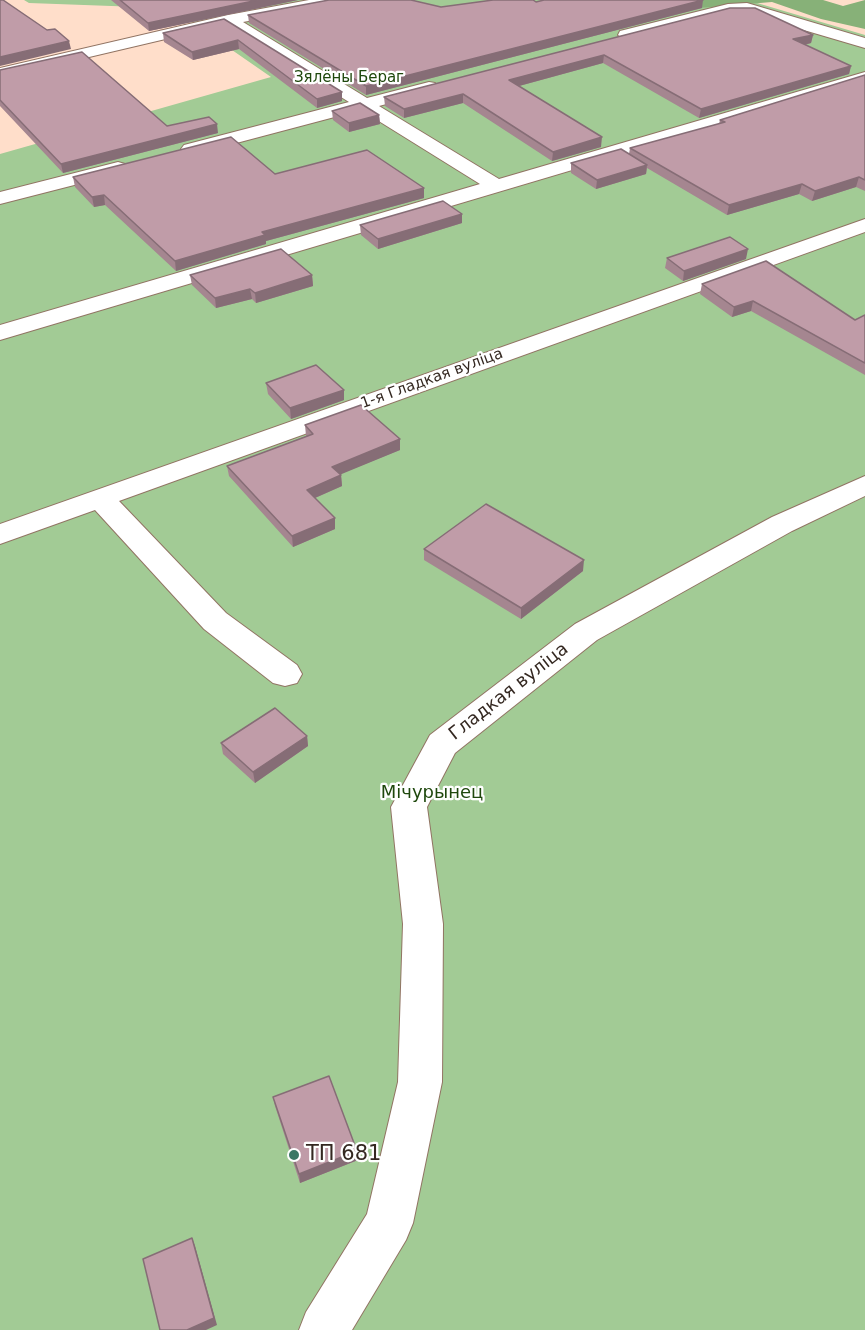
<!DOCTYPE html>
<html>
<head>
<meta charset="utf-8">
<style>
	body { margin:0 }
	canvas { display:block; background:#ffdeca }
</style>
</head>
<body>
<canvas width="865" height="1330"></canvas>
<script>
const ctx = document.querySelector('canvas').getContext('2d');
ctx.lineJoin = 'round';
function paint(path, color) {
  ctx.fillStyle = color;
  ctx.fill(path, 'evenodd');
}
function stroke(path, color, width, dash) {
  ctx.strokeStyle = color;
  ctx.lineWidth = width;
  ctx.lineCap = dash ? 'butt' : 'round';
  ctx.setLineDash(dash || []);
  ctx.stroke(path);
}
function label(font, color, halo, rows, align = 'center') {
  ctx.font = font + ' "DejaVu Sans",sans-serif';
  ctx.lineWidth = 4.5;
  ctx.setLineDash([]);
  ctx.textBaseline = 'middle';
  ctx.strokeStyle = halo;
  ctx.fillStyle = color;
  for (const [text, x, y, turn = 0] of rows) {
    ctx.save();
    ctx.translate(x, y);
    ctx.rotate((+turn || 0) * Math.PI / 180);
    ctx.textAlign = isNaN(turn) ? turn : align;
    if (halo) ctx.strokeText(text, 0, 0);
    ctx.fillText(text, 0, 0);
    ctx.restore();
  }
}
paint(new Path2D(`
	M24,0H747L865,35V1330H0V154L271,77L193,23L139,7L29,3Z`), '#a2cb95');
paint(new Path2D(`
	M699,0H823L843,6L865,0V29L821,19L772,2L699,8Z`), '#87b178');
const minor = new Path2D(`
	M309,0H342L334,5L243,22L367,98L429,82L435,83L438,87L435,91L379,106L499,179L865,72V83L0,340V325L480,184L361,110L191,155L184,153L181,149L184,145L349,102L225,25L0,78V68L228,15Z
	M747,3L865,38V48L746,13L728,14L626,40L618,35L620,31L728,4Z
	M118,162L125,164L128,168L125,172L0,204V192Z
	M865,219V232L119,501L226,613L297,665L302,674L297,683L285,686L273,683L204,629L95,510L0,544V524Z
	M865,476V496L792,531L597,640L455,753L427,807L443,924L442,1082L413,1223L406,1240L352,1330H299L306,1312L367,1214L398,1082L403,924L391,807L430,735L575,624L772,517Z`);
stroke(minor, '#917463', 2);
paint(minor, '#fff');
paint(new Path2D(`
	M111,0H298L149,31Z
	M536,2L702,8L366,95L249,23L248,15L441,7Z
	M730,8L813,35L811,43L805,45L851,66L849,74L699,118L603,63L519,86L601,147L552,161L463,103L404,118L385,106L384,97Z
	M224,19L342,101L317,108L239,49L193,60L164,42L163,33Z
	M0,70L167,126L218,133L63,173L0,106Z
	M865,75V191L856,187L812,201L799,194L727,215L647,168L646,174L596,189L571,173V163L629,154L630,148L719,124L720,120Z
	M332,111L379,115L380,124L349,132L333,120Z
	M275,174L424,188V198L266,241V244L176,271L105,205L94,207L75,187L73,177Z
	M462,223L378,249L361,235L360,225Z
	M667,258L746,259L683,281L665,268Z
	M190,275H312L313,286L256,303L252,299L216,308L192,285Z
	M702,284L855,320L865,315V375L751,311L732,317L700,294Z
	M266,383L344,390V400L291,419L268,394Z
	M305,425L400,439V450L340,474L341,475L342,486L315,498L335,529L293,547L229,476L227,466L306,436Z
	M424,549L583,571L521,619L424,560Z
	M307,736L308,746L255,783L223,754L221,743Z
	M273,1097L357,1151L358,1160L300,1183L275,1106Z`), '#a58690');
paint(new Path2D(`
	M258,0H298L149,31L148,23Z
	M703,0L702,8L366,95V86Z
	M813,35L811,43L791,48L793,39Z
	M238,40L239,49L193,60L192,52Z
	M69,41L71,49L0,66V57Z
	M604,55L603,63L508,89L509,80Z
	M851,66L849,74L699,118L701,109Z
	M342,92V101L317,108V99Z
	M463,94V103L404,118V109Z
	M379,115L380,124L349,132V123Z
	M217,124L218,133L63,173L61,164Z
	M602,137L601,147L552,161L553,152Z
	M647,165L646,174L596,189L597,180Z
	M859,177L856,187L812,201L815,191Z
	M802,184L799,194L727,215L729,205Z
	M424,188V198L266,241V244L176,271L175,261L262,232Z
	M104,195L105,205L94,207L92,197Z
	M462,214V223L378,249V239Z
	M748,249L746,259L683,281L684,271Z
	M312,275L313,286L256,303L255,293Z
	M250,289L252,299L216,308L215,298Z
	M753,301L751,311L732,317L734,307Z
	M344,390V400L291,419L290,408Z
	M400,439V450L332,478V467Z
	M341,475L342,486L308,501L307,490Z
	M335,518V529L293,547L292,536Z
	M584,560L583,571L521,619V608Z
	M307,736L308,746L255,783L253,772Z
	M357,1151L358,1160L300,1183L299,1174Z
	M192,1238L195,1246L217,1325L206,1330H187Z`), '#866d76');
const building = new Path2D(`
	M0,0H3L47,30L55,29L69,41L0,57Z
	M120,0H258L148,23Z
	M329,0H411L441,7L493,0H533L536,2L544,0H703L366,86L248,15Z
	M730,8H755L813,35L793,39L851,66L701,109L604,55L509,80L602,137L553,152L463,94L404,109L384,97Z
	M224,19L342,92L317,99L238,40L192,52L163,33Z
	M82,52L167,126L209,117L217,124L61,164L0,100V70Z
	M865,75V180L859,177L815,191L802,184L729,205L630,148L725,122L720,120Z
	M360,103L379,115L349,123L332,111Z
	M231,137L275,174L367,150L424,188L262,232L265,235L175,261L104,195L92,197L73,177Z
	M621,149L647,165L597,180L571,163Z
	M443,201L462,214L378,239L360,225Z
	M730,237L748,249L684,271L667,258Z
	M281,249L312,275L255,293L250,289L215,298L190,275Z
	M766,261L855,320L865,315V363L753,301L734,307L702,284Z
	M316,365L344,390L290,408L266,383Z
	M361,405L400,439L332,467L341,475L307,490L335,518L292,536L227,466L313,434L305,425Z
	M486,504L584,560L521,608L424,549Z
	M275,708L307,736L253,772L221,743Z
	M329,1076L357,1151L299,1174L273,1097Z
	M192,1238L214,1318L187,1330H160L143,1259Z`);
paint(building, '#c09ca8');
stroke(building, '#866d76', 1.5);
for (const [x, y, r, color] of [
	[294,1155,6,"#397764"]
]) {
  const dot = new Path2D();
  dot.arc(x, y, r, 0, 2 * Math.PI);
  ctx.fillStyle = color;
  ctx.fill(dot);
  stroke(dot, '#fff', 2);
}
label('15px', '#1f480d', '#fff', [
	["Зялёны Бераг",349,78]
]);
label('15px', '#342821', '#fff', [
	["1-я Гладкая вуліца",432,379,-20]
]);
label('18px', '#342821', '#fff', [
	["Гладкая вуліца",509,692,-38]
]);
label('18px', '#1f480d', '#fff', [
	["Мічурынец",432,793]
]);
label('21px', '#342821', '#fff', [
	["ТП 681",306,1155]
], 'left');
</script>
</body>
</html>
